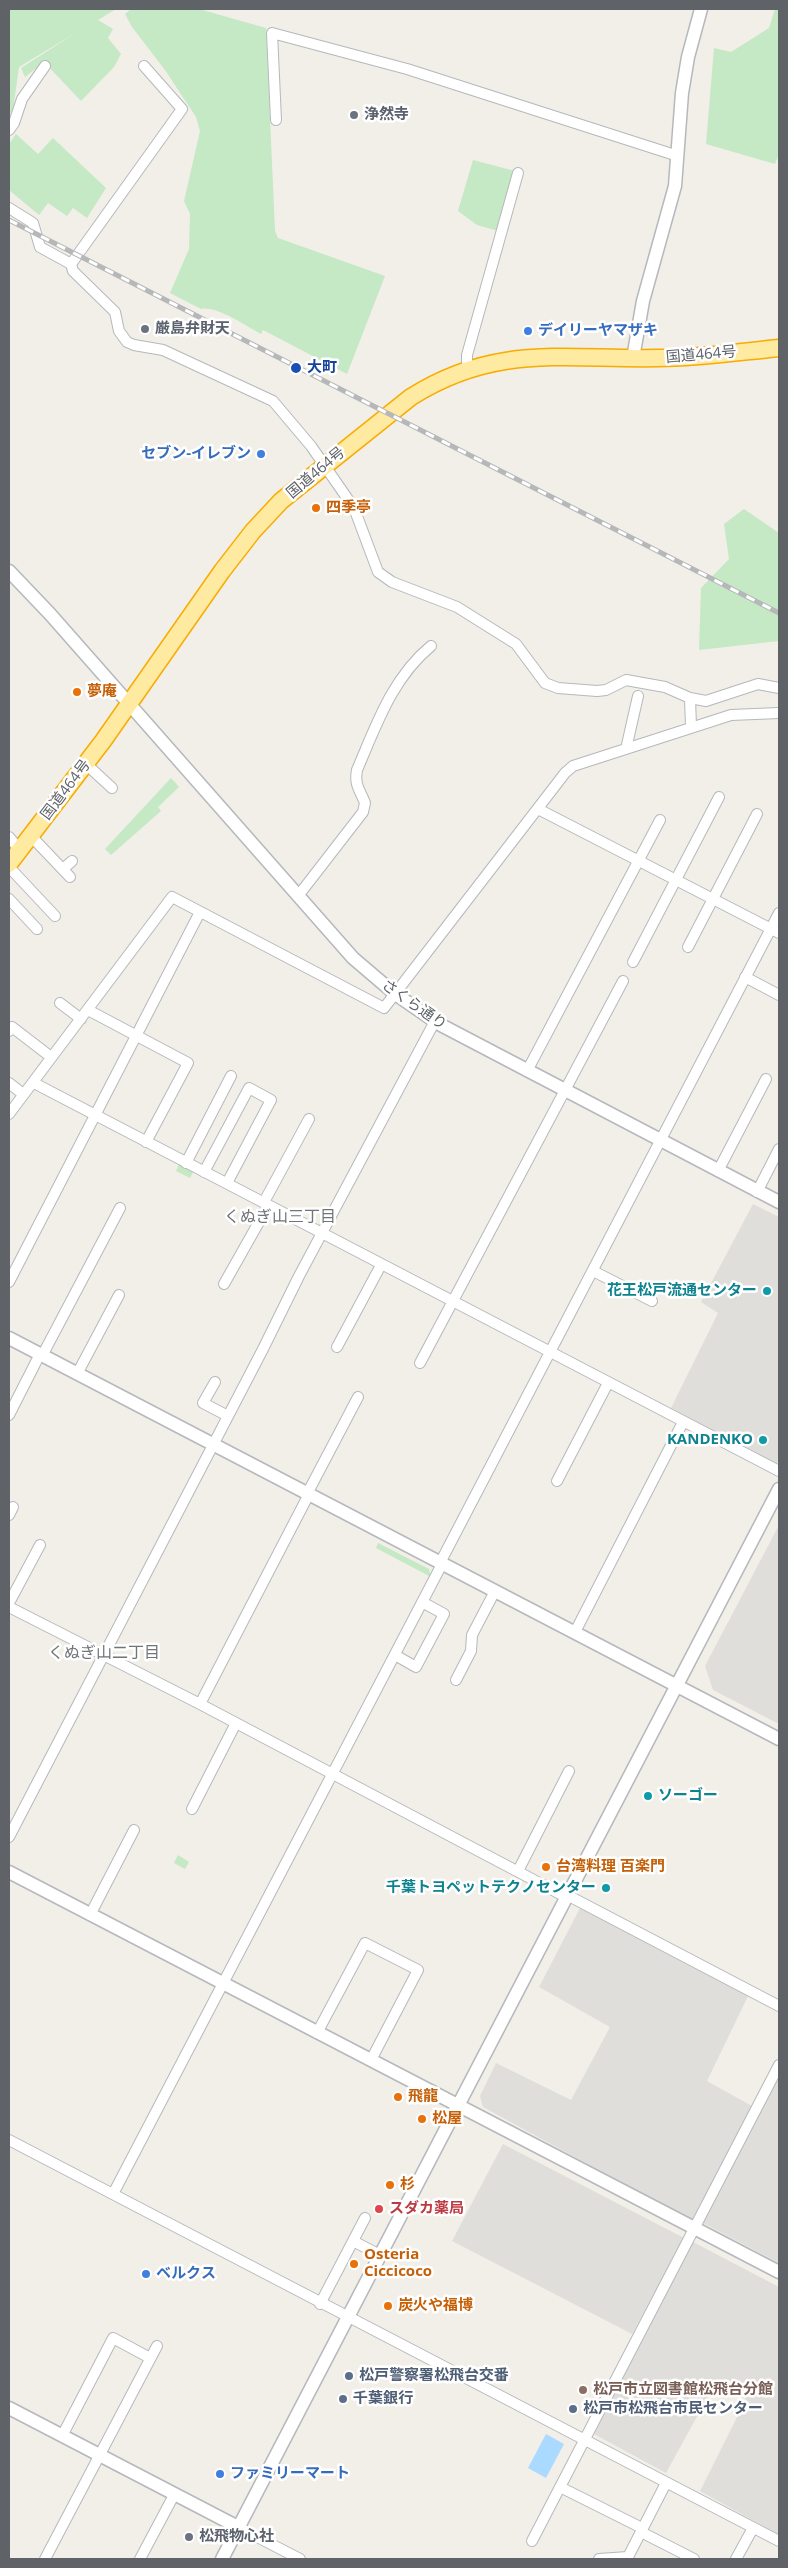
<!DOCTYPE html>
<html>
<head>
<meta charset="utf-8">
<style>
	body { margin:0 }
	#map { position:relative; width:788px; height:2568px; overflow:hidden; background:#f1efe8; font-family:"Open Sans",sans-serif }
	canvas { display:block }
	.frame { position:absolute; inset:0; border:10px solid #5f6368; pointer-events:none }
</style>
</head>
<body>
<div id="map">
<canvas width="788" height="2568"></canvas>
<div class="frame"></div>
</div>
<script>
const ctx = document.querySelector('canvas').getContext('2d');
ctx.lineJoin = 'round';
function paint(path, color) {
  ctx.fillStyle = color;
  ctx.fill(path, 'evenodd');
}
function stroke(path, color, width, dash) {
  ctx.strokeStyle = color;
  ctx.lineWidth = width;
  ctx.lineCap = dash ? 'butt' : 'round';
  ctx.setLineDash(dash || []);
  ctx.stroke(path);
}
function label(font, color, halo, rows, align = 'center') {
  ctx.font = font + ' "Open Sans","Noto Sans JP",sans-serif';
  ctx.lineWidth = 5;
  ctx.setLineDash([]);
  ctx.textBaseline = 'middle';
  ctx.strokeStyle = halo;
  ctx.fillStyle = color;
  for (const [text, x, y, turn = 0] of rows) {
    ctx.save();
    ctx.translate(x, y);
    ctx.rotate((+turn || 0) * Math.PI / 180);
    ctx.textAlign = isNaN(turn) ? turn : align;
    if (halo) ctx.strokeText(text, 0, 0);
    ctx.fillText(text, 0, 0);
    ctx.restore();
  }
}
paint(new Path2D(`
	M753,1204L779,1217V1460L776,1465L671,1408L718,1313L701,1302Z
	M779,1525V1724L713,1690L705,1666Z
	M580,1908L749,1994L707,2081L752,2106L692,2221L483,2107L480,2096L496,2063L571,2100L610,2027L539,1987Z
	M779,2074V2263L703,2223Z
	M503,2144L684,2238L632,2334L452,2241Z
	M693,2242L779,2287V2535L700,2491L746,2399L716,2382L666,2473L594,2434Z`), '#e0deda');
paint(new Path2D(`
	M9,9H116L98,20L113,29L108,38L121,54L114,67L81,101L44,62L25,77L21,68L77,32L19,67L13,109L9,115Z
	M131,9H199L266,28L275,231L278,238L385,276L347,374L263,330L261,334C246,326 216,305 201,309L170,293L189,249L190,214L184,201L200,131L196,117L165,70L132,27L125,14Z
	M775,9H779V154L775,164L706,144L714,48L731,52L769,28Z
	M16,134L38,154L53,138L106,188L87,218L73,208L67,216L48,203L39,215L9,190V144Z
	M473,160L515,171L498,231L477,225L458,211Z
	M744,509L779,533V641L699,650L701,588L729,559L724,524Z
	M171,778L179,787L158,807L161,811L111,855L105,849Z
	M179,1164L193,1172L190,1178L176,1171Z
	M378,1543L429,1569L431,1577L376,1548Z
	M178,1855L189,1862L185,1869L174,1863Z`), '#c5e8c5');
paint(new Path2D(`
	M546,2434L564,2444L546,2478L528,2468Z`), '#aadaff');
const minor = new Path2D(`
	M276,120L272,33L407,69L678,156
	M9,130L14,123L22,99L45,66
	M9,208L33,223L40,247L71,264L73,271L115,312L119,331L127,342L134,345L163,350L273,401L311,446L354,508L378,572L392,582L457,607L516,644L545,683L558,688L597,691L606,690L626,680L665,687L690,698L706,701L758,684L779,688
	M71,264L182,109L144,66
	M467,369V355L518,173
	M690,698L691,727
	M626,749L638,696
	M86,764L112,788
	M538,809L779,933
	M31,836L70,877
	M9,837L20,850
	M9,867L55,916
	M63,869L72,861
	M298,896L363,812L365,803C360,790 354,785 357,770C376,726 392,678 431,646
	M9,899L37,929
	M688,947L757,814
	M633,962L719,797
	M745,977L779,995
	M60,1003L81,1019
	M88,1010L188,1063L146,1142
	M9,1031L12,1027L51,1057
	M527,1071L660,820
	M9,1083L23,1094
	M34,1083L779,1471
	M9,1114L172,897L384,1008L565,773L573,766L731,715L779,713
	M186,1163L231,1076
	M718,1171L766,1079
	M204,1172L249,1088L271,1100L227,1183
	M757,1192L779,1149
	M264,1202L309,1119
	M593,1271L652,1301
	M9,1282L200,912
	M224,1284L268,1206
	M337,1347L381,1265
	M42,1356L120,1208
	M420,1363L623,981
	M77,1374L119,1295
	M215,1382L203,1403L228,1416
	M9,1415L40,1354
	M557,1481L608,1383
	M307,1494L358,1397
	M9,1515L13,1507
	M440,1563L779,913
	M9,1603L40,1545
	M9,1607L200,1704L566,1897
	M575,1632L683,1422
	M395,1655L416,1667L444,1614L422,1602
	M456,1680L471,1651L472,1635L495,1591
	M200,1704L309,1494
	M192,1809L236,1723
	M9,1837L263,1349L299,1276L435,1021
	M518,1871L569,1771
	M567,1895L779,2006
	M90,1915L134,1830
	M317,2033L365,1943L418,1970L371,2060
	M9,2140L779,2541
	M113,2194L442,1564
	M353,2241L380,2255
	M320,2304L365,2218
	M62,2436L113,2338L150,2358
	M560,2487L642,2528
	M238,2527L300,2559
	M641,2532L694,2559
	M532,2541L779,2065
	M45,2559L157,2346
	M140,2559L174,2495
	M599,2559L628,2557L666,2483
	M736,2559L753,2528`);
const tertiary = new Path2D(`
	M633,358L643,301L675,186L682,93L688,57L701,9
	M9,571L50,614L353,958L394,993L439,1024L779,1202
	M9,1338L779,1739
	M9,1872L779,2272
	M9,2408L238,2527
	M222,2559L779,1489`);
const trunk = new Path2D(`
	M9,864L103,741L222,571L253,531L281,501L411,397C496,343 565,360 658,358C698,358 739,352 779,348`);
stroke(minor, '#b5b8bc', 12);
stroke(tertiary, '#b5b8bc', 15);
stroke(trunk, '#f9ab00', 19);
stroke(minor, '#fff', 10);
stroke(tertiary, '#fff', 12);
stroke(trunk, '#feeaa1', 16);
const rail = new Path2D(`
	M9,220L779,613`);
stroke(rail, '#b6b7b8', 5);
stroke(rail, '#fff', 3, [9]);
for (const [x, y, r, color] of [
	[354,115,5,"#6b7280"],
	[145,329,5,"#6b7280"],
	[528,331,5,"#3f7fe0"],
	[296,368,6,"#1a4fb4"],
	[261,454,5,"#3f7fe0"],
	[316,508,5,"#e8710a"],
	[77,692,5,"#e8710a"],
	[767,1291,5,"#0f9aa8"],
	[763,1440,5,"#0f9aa8"],
	[648,1796,5,"#0f9aa8"],
	[546,1867,5,"#e8710a"],
	[606,1888,5,"#0f9aa8"],
	[398,2097,5,"#e8710a"],
	[422,2119,5,"#e8710a"],
	[390,2185,5,"#e8710a"],
	[379,2209,5,"#e0444e"],
	[354,2264,5,"#e8710a"],
	[146,2274,5,"#3f7fe0"],
	[388,2306,5,"#e8710a"],
	[349,2376,5,"#5c6f8a"],
	[583,2390,5,"#8d6e63"],
	[343,2399,5,"#5c6f8a"],
	[573,2409,5,"#5c6f8a"],
	[220,2474,5,"#3f7fe0"],
	[189,2537,5,"#6b7280"]
]) {
  const dot = new Path2D();
  dot.arc(x, y, r, 0, 2 * Math.PI);
  ctx.fillStyle = color;
  ctx.fill(dot);
  stroke(dot, '#fff', 2);
}
label('bold 15px', '#5b616d', '#fff', [
	["浄然寺",364,115],
	["厳島弁財天",155,329],
	["松飛物心社",199,2537]
], 'left');
label('bold 15px', '#366cbe', '#fff', [
	["デイリーヤマザキ",538,331],
	["セブン-イレブン",251,454,"right"],
	["ベルクス",156,2274],
	["ファミリーマート",230,2474]
], 'left');
label('15px', '#5f6368', '#fff', [
	["国道464号",701,355,-5],
	["国道464号",316,473,-40],
	["国道464号",66,790,-53],
	["さくら通り",414,1005,35]
]);
label('bold 15px', '#164399', '#fff', [
	["大町",307,368]
], 'left');
label('bold 15px', '#c56008', '#fff', [
	["四季亭",326,508],
	["夢庵",87,692],
	["台湾料理 百楽門",556,1867],
	["飛龍",408,2097],
	["松屋",432,2119],
	["杉",400,2185],
	["Osteria",364,2255],
	["Ciccicoco",364,2272],
	["炭火や福博",398,2306]
], 'left');
label('bold 15px', '#0d838f', '#fff', [
	["花王松戸流通センター",757,1291],
	["KANDENKO",753,1440],
	["ソーゴー",658,1796,"left"],
	["千葉トヨペットテクノセンター",596,1888]
], 'right');
label('bold 15px', '#be3a42', '#fff', [
	["スダカ薬局",389,2209]
], 'left');
label('bold 15px', '#4e5e75', '#fff', [
	["松戸警察署松飛台交番",359,2376],
	["千葉銀行",353,2399],
	["松戸市松飛台市民センター",583,2409]
], 'left');
label('bold 15px', '#785e54', '#fff', [
	["松戸市立図書館松飛台分館",593,2390]
], 'left');
label('16px', '#70757a', '#fff', [
	["くぬぎ山三丁目",280,1217],
	["くぬぎ山二丁目",104,1653]
]);
</script>
</body>
</html>
